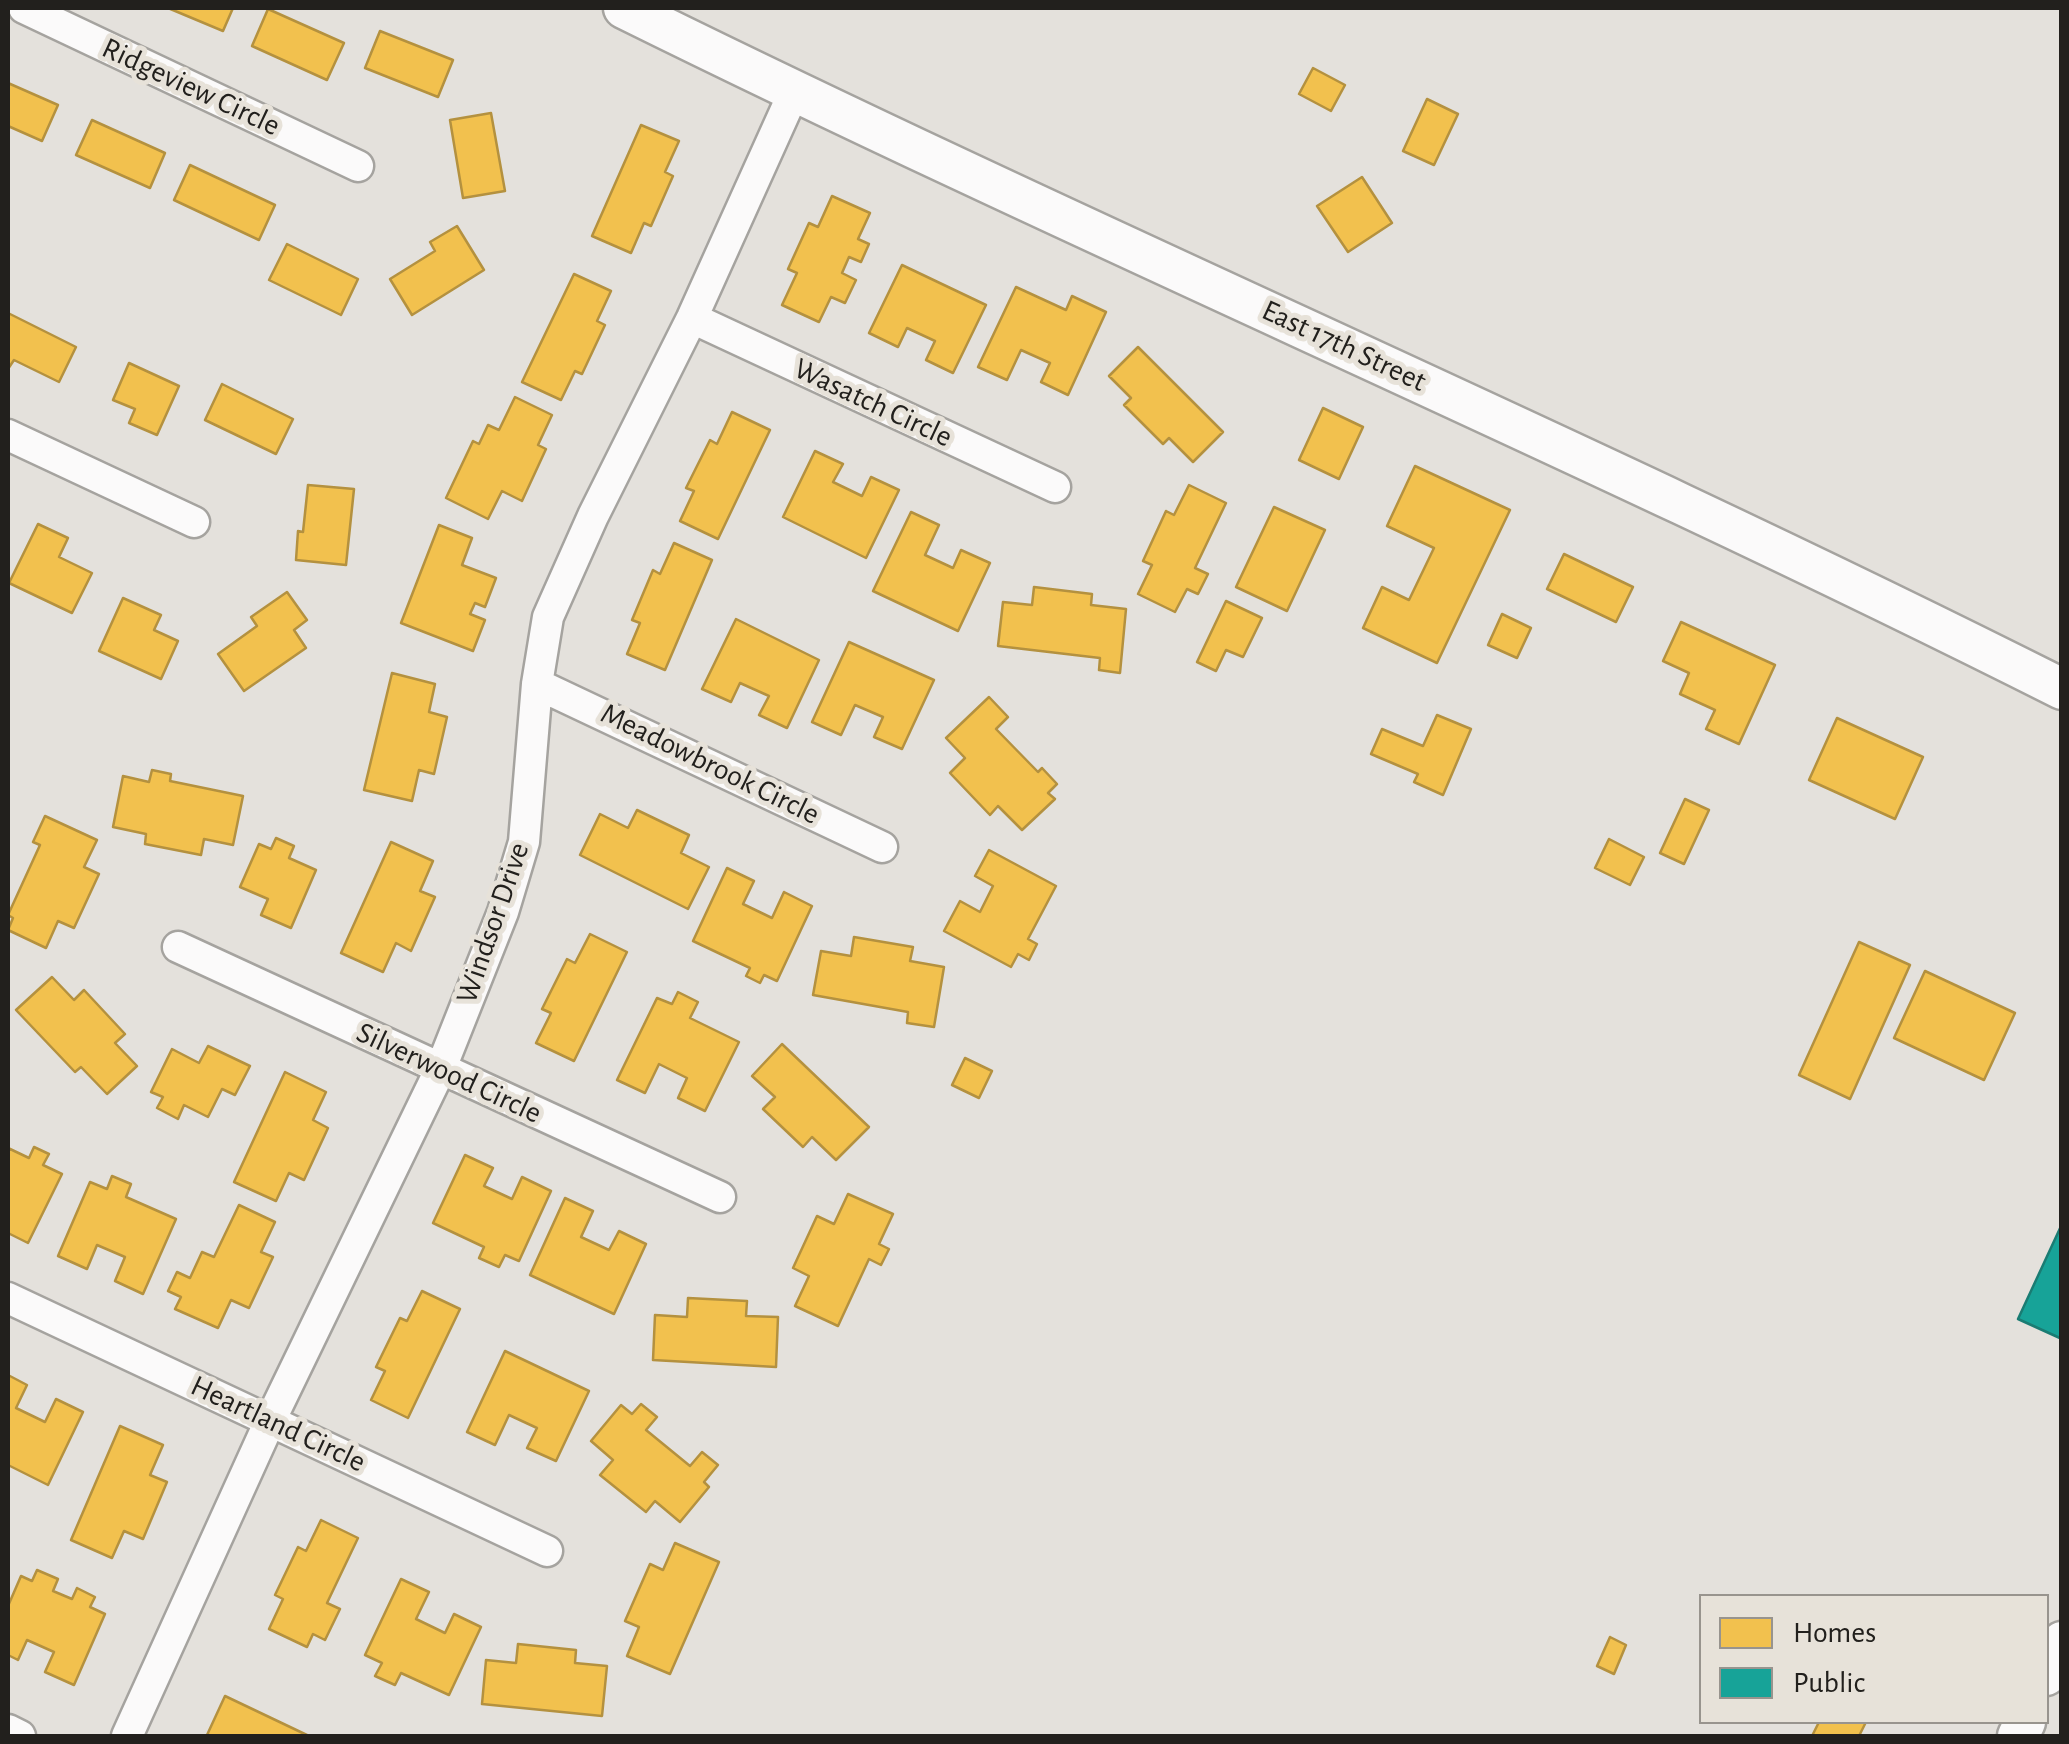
<!DOCTYPE html>
<html>
<head>
<meta charset="utf-8">
<style>
	body { margin:0 }
	#map { position:relative; width:2069px; height:1744px; overflow:hidden; background:#e4e1dc; font-family:"Alegreya Sans",sans-serif }
	canvas { display:block }
	.frame { position:absolute; inset:0; border:10px solid #22201d; pointer-events:none }
	.legend { position:absolute; left:1699px; top:1594px; width:350px; height:130px; box-sizing:border-box; background:#e7e2d9; border:2px solid #98948e; margin:0; padding:12px 18px; list-style:none; font-size:30px; color:#22201d }
	.legend li { display:flex; align-items:center; gap:20px; height:50px }
	.legend b { width:50px; border:2px solid #98948e }
</style>
</head>
<body>
<div id="map">
<canvas width="2069" height="1744"></canvas>
<div class="frame"></div>
<ul class="legend">
<li><b style="height:28px;background:#f2c14e"></b>Homes</li>
<li><b style="height:28px;background:#17a398"></b>Public</li>
</ul>
</div>
<script>
const ctx = document.querySelector('canvas').getContext('2d');
ctx.lineJoin = 'round';
function paint(path, color) {
  ctx.fillStyle = color;
  ctx.fill(path, 'evenodd');
}
function stroke(path, color, width, dash) {
  ctx.strokeStyle = color;
  ctx.lineWidth = width;
  ctx.lineCap = dash ? 'butt' : 'round';
  ctx.setLineDash(dash || []);
  ctx.stroke(path);
}
function label(font, color, halo, rows, align = 'center') {
  ctx.font = font + ' "Alegreya Sans",sans-serif';
  ctx.lineWidth = 10;
  ctx.setLineDash([]);
  ctx.textBaseline = 'middle';
  ctx.strokeStyle = halo;
  ctx.fillStyle = color;
  for (const [text, x, y, turn = 0] of rows) {
    ctx.save();
    ctx.translate(x, y);
    ctx.rotate((+turn || 0) * Math.PI / 180);
    ctx.textAlign = isNaN(turn) ? turn : align;
    if (halo) ctx.strokeText(text, 0, 0);
    ctx.fillText(text, 0, 0);
    ctx.restore();
  }
}
const homes = new Path2D(`
	M168,8H233L223,31Z
	M268,9L344,43L327,80L252,46Z
	M380,31L453,60L438,97L365,68Z
	M1313,68L1345,85L1331,111L1299,94Z
	M8,83L58,105L42,141L8,126Z
	M1427,99L1458,114L1434,165L1403,151Z
	M491,113L505,191L463,198L450,120Z
	M92,120L165,153L150,188L76,155Z
	M641,125L679,141L665,172L673,176L651,226L644,223L631,253L592,236Z
	M190,165L275,205L259,240L174,200Z
	M1362,177L1392,223L1348,252L1317,206Z
	M832,196L870,213L858,239L869,244L861,262L849,257L842,273L856,280L845,303L831,297L819,322L782,305L797,273L788,269L809,223L818,227Z
	M457,226L484,270L412,315L390,279L435,251L430,242Z
	M287,244L358,279L341,315L269,280Z
	M902,265L986,305L953,373L926,360L935,341L907,328L898,347L869,333Z
	M574,274L611,291L597,321L605,325L582,374L575,371L561,400L522,382Z
	M1016,287L1066,310L1072,296L1106,312L1068,395L1041,382L1050,363L1021,350L1007,380L978,367Z
	M8,313L76,347L59,382L14,360L8,369Z
	M1138,347L1223,432L1193,462L1169,438L1163,444L1124,405L1131,398L1109,376Z
	M129,363L179,386L157,435L129,423L135,409L113,400Z
	M222,384L293,419L276,454L205,420Z
	M515,397L552,415L538,445L546,449L522,501L502,491L488,519L446,498L473,441L479,444L488,425L499,430Z
	M1323,408L1363,427L1339,479L1299,460Z
	M732,412L770,430L718,539L680,521L694,491L686,488L710,440L717,444Z
	M815,451L843,464L833,482L862,496L871,477L899,490L866,558L783,517Z
	M1415,466L1510,510L1437,663L1363,628L1382,587L1409,600L1434,548L1387,526Z
	M308,485L354,489L346,565L296,560L298,531L303,532Z
	M1189,485L1226,503L1195,568L1208,574L1198,594L1187,589L1175,612L1138,594L1152,565L1143,561L1166,511L1174,515Z
	M1274,507L1325,530L1287,611L1236,587Z
	M911,512L939,525L925,555L953,568L961,550L990,563L958,631L873,591Z
	M38,524L68,538L59,557L92,573L72,613L9,583Z
	M439,525L472,538L462,565L496,578L485,607L475,603L470,614L485,620L473,651L401,623Z
	M674,543L712,560L665,670L627,654L640,623L632,620L653,570L660,574Z
	M1564,554L1633,587L1616,622L1547,589Z
	M1034,587L1092,594L1091,605L1126,609L1120,673L1099,670L1100,658L998,646L1003,602L1032,605Z
	M287,592L307,620L294,630L306,648L244,691L218,654L257,626L251,617Z
	M123,598L161,615L154,630L178,641L161,679L99,651Z
	M1226,601L1262,618L1243,657L1226,650L1216,671L1197,662Z
	M1502,614L1531,628L1517,658L1488,645Z
	M736,619L819,660L787,728L759,715L769,696L740,683L731,702L702,689Z
	M1681,622L1775,665L1739,744L1706,729L1715,710L1680,694L1689,673L1663,661Z
	M849,642L934,680L902,749L874,737L883,717L855,705L841,735L812,722Z
	M392,673L435,684L429,712L447,717L434,774L419,770L412,801L364,790Z
	M989,697L1008,717L996,729L1038,772L1042,768L1057,784L1048,793L1055,799L1022,830L998,806L990,815L950,773L965,758L946,738Z
	M1437,715L1471,729L1443,795L1414,782L1418,774L1371,754L1382,729L1423,746Z
	M1837,718L1923,757L1895,819L1809,780Z
	M152,770L171,774L170,781L243,796L233,845L204,839L201,855L145,844L146,834L113,827L123,776L149,782Z
	M1685,799L1709,810L1684,864L1660,853Z
	M637,810L689,835L681,853L709,867L688,909L580,855L600,814L628,828Z
	M45,816L97,840L84,867L99,874L74,928L58,921L46,948L8,930L13,918L8,915L40,845L33,842Z
	M276,838L294,846L289,858L316,870L291,928L261,915L268,899L240,887L259,844L271,849Z
	M1609,839L1644,857L1630,885L1595,868Z
	M391,842L433,861L420,891L435,897L411,951L396,943L383,972L341,953Z
	M989,850L1056,886L1028,939L1037,944L1029,960L1018,954L1011,967L944,931L960,901L980,912L993,886L975,876Z
	M727,868L754,881L743,904L772,918L784,892L812,906L777,981L764,975L760,983L746,976L750,968L693,941Z
	M590,934L627,952L574,1061L536,1043L551,1013L542,1009L567,959L575,963Z
	M854,937L913,947L910,961L944,967L934,1027L907,1023L908,1012L813,995L821,951L851,956Z
	M1859,942L1910,965L1850,1099L1799,1075Z
	M1925,971L2015,1013L1984,1080L1894,1038Z
	M52,977L74,1000L84,990L125,1034L115,1043L137,1066L107,1094L81,1067L75,1072L16,1010Z
	M678,992L698,1002L690,1018L739,1042L705,1111L678,1098L687,1078L659,1064L645,1093L617,1080L657,998L672,1004Z
	M782,1044L869,1127L836,1160L812,1137L803,1147L763,1109L775,1097L752,1076Z
	M208,1046L250,1066L235,1095L222,1089L208,1117L184,1105L178,1119L157,1108L163,1097L151,1092L172,1049L199,1063Z
	M965,1058L992,1071L979,1098L952,1085Z
	M285,1072L326,1092L313,1120L328,1128L304,1180L289,1173L276,1201L234,1182Z
	M34,1147L49,1154L43,1165L62,1174L28,1243L8,1233V1148L29,1158Z
	M465,1155L493,1168L484,1186L512,1199L522,1177L551,1191L519,1261L505,1255L499,1267L479,1258L484,1247L433,1223Z
	M112,1176L131,1184L126,1197L176,1219L143,1294L115,1281L125,1257L97,1245L87,1269L58,1256L90,1182L107,1189Z
	M848,1194L893,1214L879,1244L889,1249L881,1265L869,1259L838,1326L795,1306L809,1276L793,1268L817,1216L834,1224Z
	M565,1198L593,1211L581,1237L609,1250L619,1231L646,1244L614,1314L530,1275Z
	M239,1205L275,1222L261,1252L273,1257L249,1308L231,1300L218,1328L175,1309L181,1297L168,1291L177,1272L190,1278L202,1252L214,1257Z
	M422,1291L460,1309L408,1418L371,1400L385,1371L376,1367L400,1318L407,1321Z
	M688,1298L747,1301L746,1316L778,1317L776,1367L653,1360L655,1315L687,1317Z
	M505,1351L589,1391L556,1461L527,1448L537,1428L509,1415L495,1445L467,1432Z
	M8,1375L27,1385L16,1408L45,1422L56,1399L83,1412L48,1485L8,1465Z
	M641,1404L657,1417L646,1430L690,1466L702,1452L718,1465L704,1482L709,1487L680,1522L655,1501L646,1512L600,1475L613,1460L591,1441L621,1405L632,1414Z
	M120,1426L163,1445L150,1475L167,1482L143,1539L124,1531L112,1558L71,1540Z
	M321,1520L358,1538L327,1603L340,1609L325,1640L313,1634L307,1647L269,1629L283,1599L275,1595L298,1547L306,1551Z
	M675,1543L719,1562L670,1674L627,1656L639,1627L625,1621L650,1564L663,1570Z
	M37,1570L58,1579L53,1591L72,1599L77,1588L95,1597L90,1607L105,1614L74,1685L45,1672L54,1652L27,1640L18,1660L8,1655V1606L21,1576L32,1581Z
	M401,1579L429,1592L416,1619L445,1633L454,1614L481,1627L449,1695L401,1673L395,1685L375,1676L382,1663L365,1655Z
	M1610,1637L1626,1645L1614,1674L1597,1666Z
	M518,1644L576,1650L575,1663L607,1666L602,1716L482,1704L486,1660L516,1663Z
	M225,1696L309,1736L207,1735Z
	M1819,1722H1866L1859,1736H1812Z`);
paint(homes, '#f2c14e');
stroke(homes, '#b4913f', 2.5);
const public = new Path2D(`
	M2062,1224V1339L2018,1319Z`);
paint(public, '#17a398');
stroke(public, '#1a7c73', 2.5);
const minor = new Path2D(`
	M24,8L358,166
	M692,318L1055,487
	M8,435L194,522
	M537,684L882,847
	M178,947L720,1197
	M8,1298L547,1551
	M8,1730L20,1736
	M127,1736L270,1421L441,1068L503,912L524,842L537,684L548,617L593,516L692,318L794,92`);
const secondary = new Path2D(`
	M624,8C1099,243 1588,450 2062,689
	M2046,1675L2062,1642
	M2018,1736L2025,1722`);
stroke(minor, '#a5a39f', 35);
stroke(secondary, '#a5a39f', 45);
stroke(minor, '#fbfafa', 30);
stroke(secondary, '#fbfafa', 40);
label('30px', '#22201d', '#e7e2d9', [
	["Ridgeview Circle",191,87,25],
	["East 17th Street",1344,346,25],
	["Wasatch Circle",873,403,25],
	["Meadowbrook Circle",710,764,26],
	["Windsor Drive",493,923,-71],
	["Silverwood Circle",449,1073,25],
	["Heartland Circle",278,1424,25]
]);
</script>
</body>
</html>
